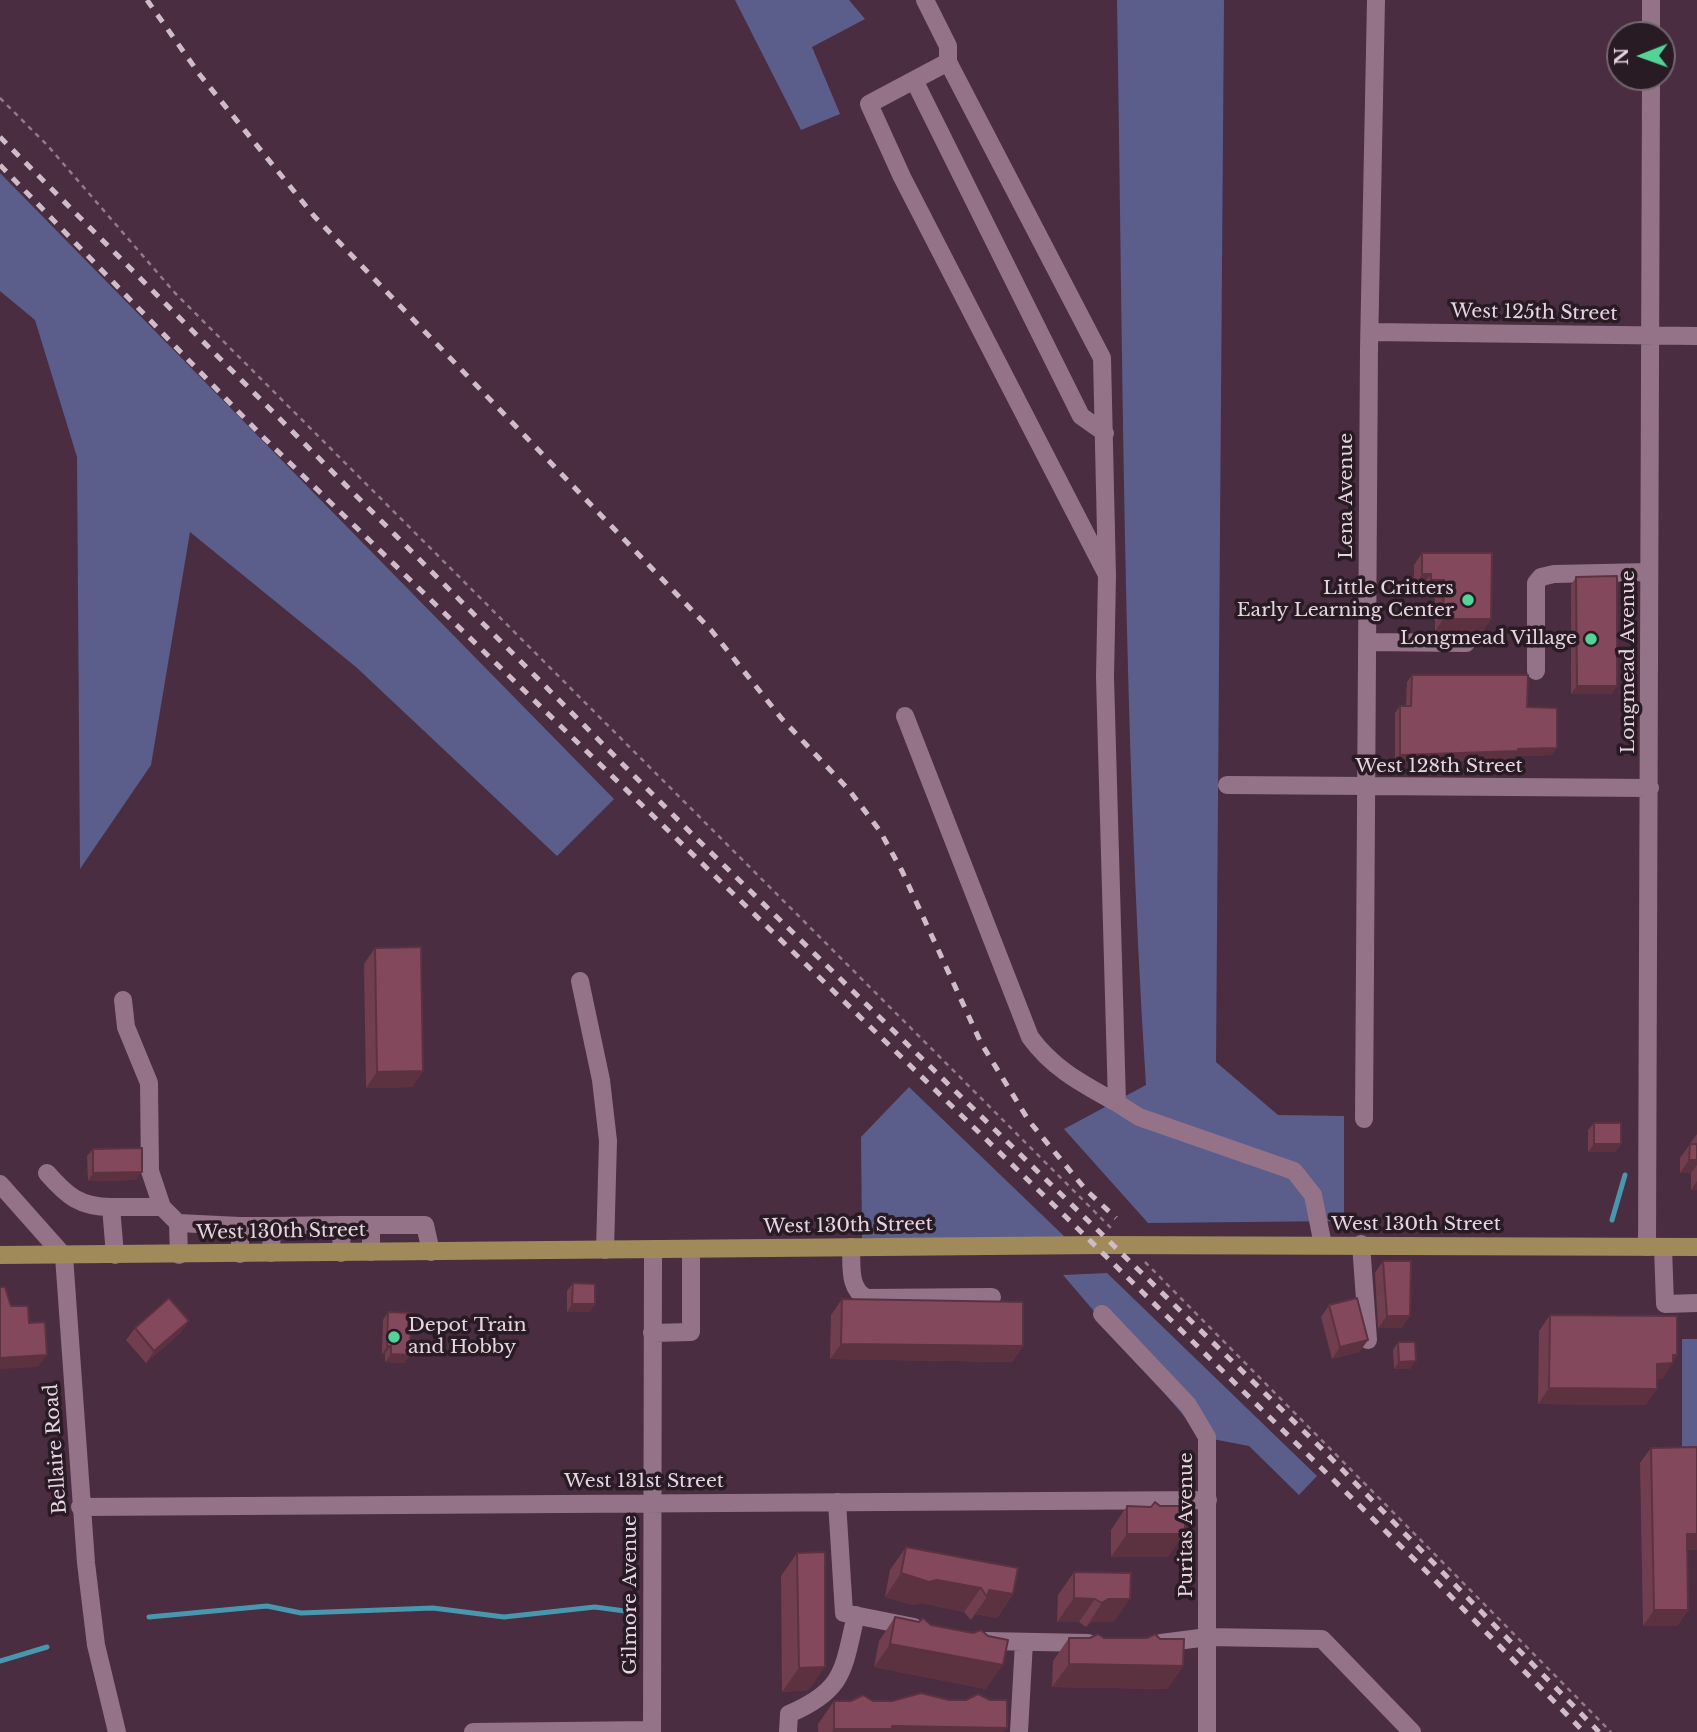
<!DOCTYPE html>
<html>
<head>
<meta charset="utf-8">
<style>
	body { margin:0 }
	#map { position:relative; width:1697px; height:1732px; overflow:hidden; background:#4a2d41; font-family:"Libre Baskerville",serif }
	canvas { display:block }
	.north { position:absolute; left:1606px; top:21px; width:70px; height:70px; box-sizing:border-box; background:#281b23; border:2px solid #74656f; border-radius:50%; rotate:269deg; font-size:19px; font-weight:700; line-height:28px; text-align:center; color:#e6d4e0 }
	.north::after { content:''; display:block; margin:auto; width:24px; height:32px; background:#53d396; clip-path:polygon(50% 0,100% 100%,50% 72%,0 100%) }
</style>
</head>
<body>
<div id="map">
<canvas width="1697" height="1732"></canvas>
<div class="north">N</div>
</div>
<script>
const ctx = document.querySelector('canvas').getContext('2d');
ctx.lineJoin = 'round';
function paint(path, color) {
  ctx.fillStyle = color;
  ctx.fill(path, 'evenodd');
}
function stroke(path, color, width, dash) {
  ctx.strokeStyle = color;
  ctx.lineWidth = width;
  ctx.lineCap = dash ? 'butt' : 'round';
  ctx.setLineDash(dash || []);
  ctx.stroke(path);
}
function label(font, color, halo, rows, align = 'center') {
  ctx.font = font + ' "Libre Baskerville",serif';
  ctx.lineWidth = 7;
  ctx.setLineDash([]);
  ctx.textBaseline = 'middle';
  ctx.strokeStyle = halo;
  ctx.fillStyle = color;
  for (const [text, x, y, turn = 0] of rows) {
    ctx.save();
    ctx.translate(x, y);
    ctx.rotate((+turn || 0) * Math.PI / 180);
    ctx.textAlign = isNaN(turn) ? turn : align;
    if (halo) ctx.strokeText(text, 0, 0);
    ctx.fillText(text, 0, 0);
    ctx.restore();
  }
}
paint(new Path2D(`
	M735,0H849L865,19L812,47L840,114L801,130Z
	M1117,0H1224L1216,1062L1278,1115L1344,1116V1221L1148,1223L1064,1129L1146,1085C1123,724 1123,362 1117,0Z
	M0,173L614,799L557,856L356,667L190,532L151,765L80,869L77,457L35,320L0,291Z
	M909,1087L1066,1238H862L861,1137Z
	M1107,1273L1317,1476L1299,1495L1249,1446L1202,1437L1063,1275Z
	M1682,1339H1697V1448H1682Z`), '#5b5e8a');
stroke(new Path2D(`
	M1612,1220L1625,1175
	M149,1617L267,1606L301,1613L433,1608L504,1617L595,1607L625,1611
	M0,1661L47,1647`), '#4997ae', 5);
stroke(new Path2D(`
	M0,98L48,146L175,293L1111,1228
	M1145,1262L1611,1732`), '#927a8a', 2.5, [5, 5]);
stroke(new Path2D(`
	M925,0L948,46V62L1102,358L1107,576L1105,677L1117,1103L1139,1117L1294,1171L1313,1195L1323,1245
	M1651,35V0
	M948,62L869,104L902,177L1106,573
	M914,80L1081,416L1105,433
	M1370,332L1697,336
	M1367,642L1466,643
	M1536,671V583L1541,577L1554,574L1649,572
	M905,716L1030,1037C1053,1069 1083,1084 1117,1103
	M1227,785L1650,788
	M580,981L601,1080L608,1141L605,1250
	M123,1000L126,1027L149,1083L150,1171L162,1207L178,1223
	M1364,1119L1369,349L1376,0
	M47,1173C67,1196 80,1207 111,1207
	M0,1184L64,1256L86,1563L96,1645L117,1732
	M1361,1244L1368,1340
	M851,1247C852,1265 848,1290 867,1298L992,1297
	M1647,1247L1651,77
	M1663,1247L1665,1304L1697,1303
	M371,1252V1225H425L431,1252
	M271,1253L272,1226L342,1225
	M341,1253L342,1225H371
	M240,1254V1226H272
	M115,1255L111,1207H162
	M179,1255L178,1223L240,1226
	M1102,1314L1188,1405L1207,1437V1732
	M652,1333L691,1332V1249
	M837,1502L844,1613L914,1627
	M80,1507L1208,1500
	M986,1641L1088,1643
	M1161,1643L1208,1637L1322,1639L1412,1732
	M473,1732L652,1730
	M652,1732L653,1249
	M788,1732L789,1714C845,1690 843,1670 856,1615
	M1019,1732L1024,1642`), '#947388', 18);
stroke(new Path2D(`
	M0,1255L1100,1245L1697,1247`), '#a18a5a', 18);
stroke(new Path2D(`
	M147,0L200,75L314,216L711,630L782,719L849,790L880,831L902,871L981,1043L1029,1121L1086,1190L1116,1218
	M0,137L697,839L1321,1448L1599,1732
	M0,165L260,434L1066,1217L1422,1567L1584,1732`), '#d0bcc9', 5, [9, 9]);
paint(new Path2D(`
	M1422,553L1491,619L1483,631H1435V592H1422V586H1414V565Z
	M1576,577L1612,694H1571V585Z
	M1412,675L1527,707L1552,755L1515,756L1513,759L1395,762V713L1400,706H1406L1407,682Z
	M375,948L423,1071L412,1087L366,1088L364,964Z
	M1697,1104V1190H1691V1173H1680V1158L1690,1144H1691V1142L1697,1134Z
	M1594,1123L1621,1144L1615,1152H1588V1130Z
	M93,1149L136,1180L88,1181L87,1156Z
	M1383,1261L1402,1328H1378L1375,1273Z
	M573,1283L590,1312H567V1291Z
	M842,1299L1023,1346L1012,1362L830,1359L831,1315Z
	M1329,1305L1368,1340L1359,1352L1332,1359L1321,1317Z
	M388,1312L410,1355L404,1363L385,1362V1354H382L383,1320Z
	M1550,1315L1677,1355L1662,1379H1657L1646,1405L1538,1404L1539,1331Z
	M189,1321L180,1333L146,1363L126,1340L135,1328Z
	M1398,1342L1410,1369H1394L1393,1350Z
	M1697,1447V1550H1687L1688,1610L1677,1626H1643L1640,1463L1651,1448Z
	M1127,1506L1168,1557H1111V1530Z
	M906,1547L1013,1594L997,1618L975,1614L971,1620L964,1612L921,1603L913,1605L885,1597L890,1570Z
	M797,1553L809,1690L782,1692L781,1576Z
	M1074,1572L1131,1573L1114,1622H1092L1086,1627L1079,1622H1057L1058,1595Z
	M895,1617L986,1689L874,1667L879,1641Z
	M1069,1638H1104L1183,1666L1167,1689L1052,1687L1053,1661Z
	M834,1701H892L1004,1732H818V1724Z`), '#713e4f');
paint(new Path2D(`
	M1422,574H1431L1422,586H1414Z
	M1431,580H1444L1435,592H1422Z
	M1443,619H1491L1483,631H1435Z
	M1577,686H1617L1612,694H1571Z
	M1557,748L1552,755L1515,756L1513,759L1395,762L1400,755L1518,749Z
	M423,1071L412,1087L366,1088L377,1072Z
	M1594,1144H1621L1615,1152H1588Z
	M1689,1160H1697V1165L1691,1173H1680Z
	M142,1172L136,1180L88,1181L93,1173Z
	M1697,1181V1190H1691Z
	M572,1304H595L590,1312H567Z
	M1387,1316H1410L1402,1328H1378Z
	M189,1321L180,1333L146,1363L154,1351Z
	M1368,1340L1359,1352L1332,1359L1340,1347Z
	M841,1344L1023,1346L1012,1362L830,1359Z
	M387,1346H391L385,1354H382Z
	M391,1354L410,1355L404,1363L385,1362Z
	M47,1355L38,1367L0,1369V1358Z
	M1673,1355H1677L1671,1363H1673L1662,1379H1646L1657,1364Z
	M1416,1361L1410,1369H1394L1399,1362Z
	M1549,1388L1657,1389L1646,1405L1538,1404Z
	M1127,1534H1185L1168,1557H1111Z
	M1687,1534H1697V1550L1676,1549Z
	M901,1573L937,1580L981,1588L964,1612L921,1603L913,1605L885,1597Z
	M989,1590L1013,1594L997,1618L975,1614L987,1597Z
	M1074,1598L1095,1599L1079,1622H1057Z
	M1108,1599H1130L1114,1622H1092L1086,1627L1102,1603Z
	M1654,1610H1688L1677,1626H1643Z
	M890,1644L1003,1665L986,1689L874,1667Z
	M1069,1664L1183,1666L1167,1689L1052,1687Z
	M825,1667L809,1690L782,1692L799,1668Z
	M892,1726L1007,1728L1004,1732H832L834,1729Z`), '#5c3240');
const building = new Path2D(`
	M1422,553H1492L1491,619H1443L1444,580H1431V574H1422Z
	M1617,576V686H1577L1576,577Z
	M1412,675H1528L1527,707L1557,708V748L1518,749V751L1400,755V706H1411Z
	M421,947L423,1071L377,1072L375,948Z
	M1594,1123H1621V1144H1594Z
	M1690,1144H1697V1160H1689Z
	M142,1148V1172L93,1173V1149Z
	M1383,1261H1411L1410,1316H1387Z
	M573,1283L595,1284V1304H572Z
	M0,1287H5L11,1306H28L29,1323L45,1322L47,1355L0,1358Z
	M169,1298L189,1321L154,1351L135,1328Z
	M1357,1298L1368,1340L1340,1347L1329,1305Z
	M842,1299L1023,1302V1346L841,1344Z
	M388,1312L411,1313L410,1355L391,1354V1346H387Z
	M1550,1315L1677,1316V1355H1673V1363L1657,1364V1389L1549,1388Z
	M1398,1342H1415L1416,1361L1399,1362Z
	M1697,1447V1534H1687L1688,1610H1654L1651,1448Z
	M1155,1502L1160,1506H1185V1534H1127V1506L1151,1507Z
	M906,1547L1018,1568L1013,1594L989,1590L987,1597L981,1588L937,1580L929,1582L901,1573Z
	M825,1552V1667L799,1668L797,1553Z
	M1074,1572L1131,1573L1130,1599H1108L1102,1603L1095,1599L1074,1598Z
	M895,1617L919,1622L923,1618L931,1625L973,1633L981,1630L988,1636L1008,1640L1003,1665L890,1644Z
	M1098,1634L1104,1638H1147L1155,1634L1160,1639H1184L1183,1666L1069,1664V1638H1090Z
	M921,1693L949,1700H966L978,1694L990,1700H1007V1728L892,1726V1729H834V1701H851L863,1695L873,1701H892Z`);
paint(building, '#83485c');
stroke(building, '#5c3240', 2);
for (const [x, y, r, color] of [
	[1468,600,7,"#53d396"],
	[1591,639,7,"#53d396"],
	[394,1337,7,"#53d396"]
]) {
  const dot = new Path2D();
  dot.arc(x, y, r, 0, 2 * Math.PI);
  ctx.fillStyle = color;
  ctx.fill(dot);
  stroke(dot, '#281b23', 2.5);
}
label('19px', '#e6d4e0', '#281b23', [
	["West 125th Street",1534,313,1],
	["Lena Avenue",1347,496,-90],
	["Longmead Avenue",1629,662,-90],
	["West 128th Street",1439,767],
	["West 130th Street",1416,1225],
	["West 130th Street",848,1226,-1],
	["West 130th Street",281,1232,-1],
	["Bellaire Road",56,1449,-94],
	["West 131st Street",644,1482],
	["Puritas Avenue",1187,1525,-90],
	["Gilmore Avenue",631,1595,-90]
]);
label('19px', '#e6d4e0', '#281b23', [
	["Little Critters",1454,589],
	["Early Learning Center",1454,611],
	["Longmead Village",1577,639],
	["Depot Train",408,1326,"left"],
	["and Hobby",408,1348,"left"]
], 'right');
</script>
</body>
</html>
